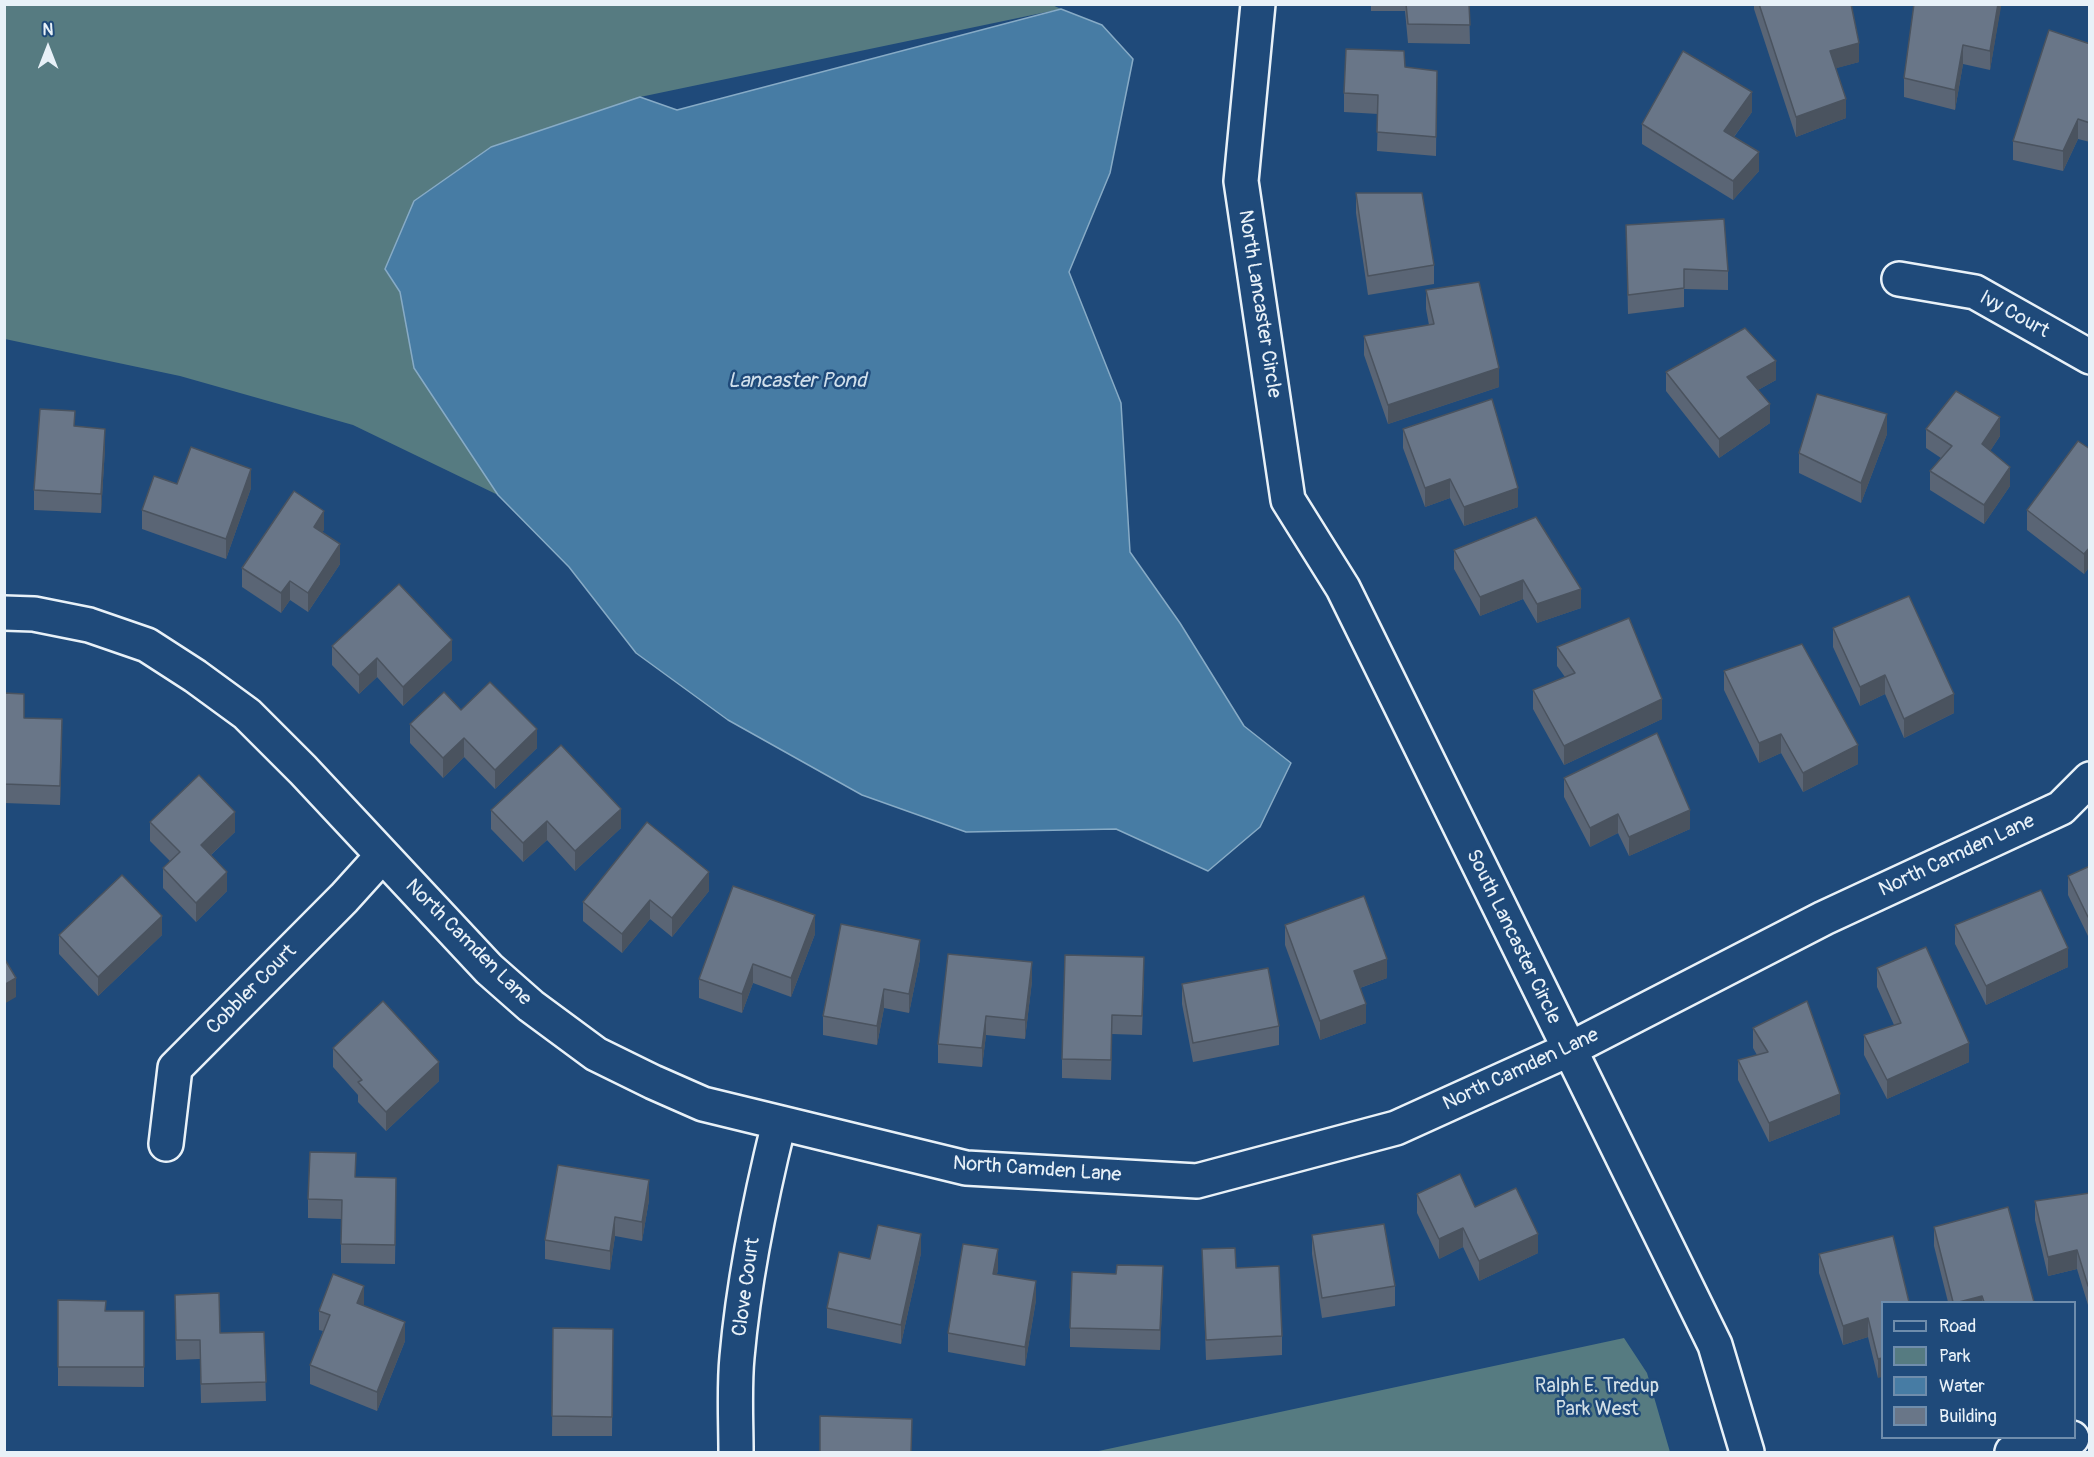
<!DOCTYPE html>
<html>
<head>
<meta charset="utf-8">
<style>
	body { margin:0 }
	#map { position:relative; width:2094px; height:1457px; overflow:hidden; background:#1f4a7a; font-family:Pangolin,sans-serif }
	canvas { display:block }
	.frame { position:absolute; inset:0; border:6px solid #e8f1f8; pointer-events:none }
	.legend { position:absolute; left:1881px; top:1301px; width:195px; height:138px; box-sizing:border-box; background:#1f4a7a; border:2px solid #6f8dac; margin:0; padding:8px 10px; list-style:none; font-size:18px; color:#e8f1f8 }
	.legend li { display:flex; align-items:center; gap:12px; height:30px }
	.legend b { width:30px; border:2px solid #6f8dac }
	.north { position:absolute; left:18px; top:18px; width:60px; height:60px; -webkit-text-stroke:4px #1f4a7a; paint-order:stroke; rotate:0deg; font-size:16px; font-weight:700; line-height:24px; text-align:center; color:#e8f1f8 }
	.north::after { content:''; display:block; margin:auto; width:21px; height:27px; background:#e8f1f8; clip-path:polygon(50% 0,100% 100%,50% 72%,0 100%) }
</style>
</head>
<body>
<div id="map">
<canvas width="2094" height="1457"></canvas>
<div class="frame"></div>
<ul class="legend">
<li><b style="height:8px;background:#1f4a7a"></b>Road</li>
<li><b style="height:16px;background:#567b81"></b>Park</li>
<li><b style="height:16px;background:#477ca4"></b>Water</li>
<li><b style="height:16px;background:#697688"></b>Building</li>
</ul>
<div class="north">N</div>
</div>
<script>
const ctx = document.querySelector('canvas').getContext('2d');
ctx.lineJoin = 'round';
function paint(path, color) {
  ctx.fillStyle = color;
  ctx.fill(path, 'evenodd');
}
function stroke(path, color, width, dash) {
  ctx.strokeStyle = color;
  ctx.lineWidth = width;
  ctx.lineCap = dash ? 'butt' : 'round';
  ctx.setLineDash(dash || []);
  ctx.stroke(path);
}
function label(font, color, halo, rows, align = 'center') {
  ctx.font = font + ' Pangolin,sans-serif';
  ctx.lineWidth = 5;
  ctx.setLineDash([]);
  ctx.textBaseline = 'middle';
  ctx.strokeStyle = halo;
  ctx.fillStyle = color;
  for (const [text, x, y, turn = 0] of rows) {
    ctx.save();
    ctx.translate(x, y);
    ctx.rotate((+turn || 0) * Math.PI / 180);
    ctx.textAlign = isNaN(turn) ? turn : align;
    if (halo) ctx.strokeText(text, 0, 0);
    ctx.fillText(text, 0, 0);
    ctx.restore();
  }
}
paint(new Path2D(`
	M1050,4L1061,9L640,97L385,270L400,292L414,368L498,495L353,425L180,376L5,339V5Z
	M1624,1338L1647,1373L1670,1452H1094Z`), '#567b81');
const water = new Path2D(`
	M1061,9L1102,25L1133,59L1110,173L1069,272L1121,403L1130,552L1180,623L1244,726L1291,763L1260,827L1208,871L1116,829L966,832L862,795L728,720L636,653L569,567L498,495L414,368L400,292L385,269L414,201L491,147L640,97L677,110Z`);
paint(water, '#477ca4');
stroke(water, '#87abc6', 1.5);
const street = new Path2D(`
	M1258,4L1241,181L1288,500L1343,588L1715,1345L1747,1452
	M1899,279L1975,292L2090,357
	M4,613L34,614L89,625L147,645L195,676L247,714L303,770L489,969L531,1006L596,1054L653,1082L703,1104L966,1168L1197,1181L1396,1128L1568,1050L1824,918L2061,808L2090,779
	M166,1144L175,1068L344,898L382,856
	M736,1452C736,1421 734,1388 737,1357C744,1278 760,1200 779,1123
	M2012,1452L2072,1438`);
stroke(street, '#e8f1f8', 38);
stroke(street, '#1f4a7a', 33);
paint(new Path2D(`
	M1371,4H1469L1470,44L1408,43L1405,11H1371Z
	M1754,4H1851L1859,62L1836,68L1846,118L1796,137L1754,9Z
	M2001,4L1990,70L1963,64L1955,110L1904,97V78Z
	M2090,44V142L2078,139L2063,171L2013,160V141Z
	M1405,67L1437,71L1436,156L1377,151L1378,114L1344,112V93Z
	M1752,112L1734,137L1759,171L1733,200L1642,144V124Z
	M1356,193L1434,265V284L1368,295L1356,213Z
	M1626,225L1728,271V290L1684,289V307L1628,314Z
	M1426,290L1499,387L1388,424L1364,355V336L1429,325L1426,309Z
	M1666,372L1776,380L1758,390L1770,423L1719,458L1666,391Z
	M75,427L105,448L101,513L34,510V490Z
	M1403,429L1518,507L1464,526L1450,498L1425,507L1403,448Z
	M1926,429L2000,436L1990,451L2010,486L1984,524L1930,490V471L1941,458L1926,448Z
	M1887,434L1861,503L1799,473V453Z
	M2090,449V566L2084,574L2027,530V510Z
	M177,484L251,488L226,559L142,529V510Z
	M324,530L322,532L340,564L308,612L290,600L281,613L242,587V568Z
	M1454,550L1581,589V608L1537,623L1523,599L1480,616L1454,569Z
	M1833,628L1954,713L1904,738L1885,694L1860,706L1833,647Z
	M332,646L452,660L403,706L377,677L359,694L332,665Z
	M1557,647L1662,719L1564,765L1533,709V690L1565,677L1557,666Z
	M1724,671L1858,764L1803,792L1781,753L1759,763L1724,690Z
	M4,693L24,718L62,738L60,805L4,803Z
	M461,710L537,748L495,789L464,757L443,778L410,743V724Z
	M1564,778L1690,829L1629,856L1618,833L1590,847L1564,797Z
	M491,810L621,828L575,871L547,840L523,862L491,829Z
	M150,822L235,832L211,855L227,891L196,922L163,888V868L170,861L150,841Z
	M2090,866L2088,936L2068,895V876Z
	M709,891L672,937L650,919L622,953L583,921V902Z
	M1285,925L1387,978L1360,988L1366,1023L1320,1040L1285,945Z
	M1955,925L2068,967L1986,1005L1955,944Z
	M815,934L791,997L753,983L742,1013L699,998V979Z
	M59,935H162L98,996L59,954Z
	M920,959L909,1013L884,1008L877,1045L823,1035V1016Z
	M1877,968L1969,1062L1887,1099L1864,1055V1035L1894,1025L1877,987Z
	M1144,976L1142,1035L1112,1034L1111,1080L1062,1078V1059Z
	M1032,981L1025,1039L986,1035L982,1067L938,1063V1044Z
	M1182,984L1279,1026V1045L1193,1062L1182,1004Z
	M1753,1028L1840,1114L1769,1142L1738,1080V1060L1757,1055L1753,1048Z
	M333,1048L439,1081L386,1131L358,1102V1095L333,1067Z
	M356,1177L396,1198L395,1264L341,1263V1219L308,1218V1199Z
	M2090,1193V1305H2088L2077,1269L2048,1276L2035,1220V1201Z
	M1417,1194L1475,1207L1538,1253L1479,1281L1463,1247L1439,1259L1417,1213Z
	M649,1200L642,1241L615,1236L610,1270L545,1259V1240Z
	M1934,1227L2034,1302H1948L1934,1246Z
	M1312,1235L1395,1286V1306L1322,1318L1312,1254Z
	M1202,1249L1236,1268L1282,1336V1355L1206,1360Z
	M921,1253L901,1344L827,1328V1308L870,1259Z
	M1819,1254L1909,1302L1878,1378L1868,1337L1843,1345L1819,1273Z
	M998,1269L997,1274L1036,1300L1025,1366L948,1352V1333Z
	M1163,1286L1160,1350L1070,1347V1328Z
	M58,1300L106,1311H144V1387L58,1386Z
	M364,1306L405,1341L377,1411L310,1384V1365L323,1331L319,1330V1311Z
	M175,1314L220,1333L264,1332L266,1401L201,1403L200,1359L176,1360Z
	M553,1328L613,1329L612,1436H552Z`), '#5a6575');
paint(new Path2D(`
	M1998,4H2001V7L1990,70V51Z
	M1859,43V62L1830,70V51Z
	M1963,45V64L1955,110V90Z
	M1752,92V112L1724,150V131Z
	M1846,99V118L1796,137V117Z
	M2078,119V139L2063,171V151Z
	M1759,152V171L1733,200V181Z
	M1776,361V380L1747,396V377Z
	M1499,368V387L1388,424V405Z
	M1770,404V423L1719,458V439Z
	M1887,414V434L1861,503V483Z
	M2000,417V436L1982,463V444Z
	M105,429V448L101,513V494Z
	M2010,467V486L1984,524V505Z
	M251,469V488L226,559V539Z
	M1450,479V498L1425,507V488Z
	M1518,488V507L1464,526V507Z
	M324,511V530L314,546V527Z
	M340,544V564L308,612V593Z
	M2090,547V566L2084,574V554Z
	M1523,580V599L1480,616V597Z
	M290,581V600L281,613V593Z
	M1581,589V608L1537,623V604Z
	M452,640V660L403,706V687Z
	M377,658V677L359,694V675Z
	M1885,675V694L1860,706V687Z
	M1954,694V713L1904,738V719Z
	M1662,699V719L1564,765V746Z
	M62,719V738L60,805V786Z
	M537,729V748L495,789V770Z
	M1781,734V753L1759,763V743Z
	M464,738V757L443,778V758Z
	M1858,745V764L1803,792V773Z
	M621,809V828L575,871V851Z
	M1690,810V829L1629,856V837Z
	M235,812V832L201,864V845Z
	M1618,814V833L1590,847V828Z
	M547,821V840L523,862V843Z
	M227,872V891L196,922V903Z
	M709,872V891L672,937V918Z
	M650,900V919L622,953V934Z
	M815,915V934L791,997V978Z
	M162,916V935L98,996V977Z
	M2090,916V935L2088,936V917Z
	M920,940V959L909,1013V994Z
	M2068,948V967L1986,1005V986Z
	M1387,959V978L1354,990V971Z
	M1032,962V981L1025,1039V1020Z
	M753,964V983L742,1013V994Z
	M16,978V997L4,1004V985Z
	M884,989V1008L877,1045V1026Z
	M1366,1004V1023L1320,1040V1021Z
	M1112,1015V1034L1111,1080V1060Z
	M986,1016V1035L982,1067V1048Z
	M1969,1043V1062L1887,1099V1080Z
	M439,1062V1081L386,1131V1112Z
	M1840,1094V1114L1769,1142V1123Z
	M649,1180V1200L642,1241V1222Z
	M615,1217V1236L610,1270V1251Z
	M1463,1228V1247L1439,1259V1239Z
	M921,1234V1253L901,1344V1325Z
	M1538,1234V1253L1479,1281V1261Z
	M998,1249V1269L993,1293V1274Z
	M2077,1250V1269L2048,1276V1257Z
	M1163,1266V1286L1160,1350V1330Z
	M1036,1281V1300L1025,1366V1347Z
	M2090,1285V1305H2088V1286Z
	M364,1286V1306L357,1323V1303Z
	M1982,1296V1302H1959Z
	M1868,1318V1337L1843,1345V1326Z
	M405,1322V1341L377,1411V1392Z
	M1882,1358V1377L1878,1378V1359Z`), '#4a535f');
const building = new Path2D(`
	M1406,4H1469L1470,25L1408,24Z
	M1759,4H1851L1859,43L1830,51L1846,99L1796,117Z
	M1914,4H1998L1990,51L1963,45L1955,90L1904,78Z
	M2049,30L2090,44V123L2078,119L2063,151L2013,141Z
	M1346,49L1404,51L1405,67L1437,71L1436,137L1377,132L1378,95L1344,93Z
	M1683,51L1752,92L1724,131L1759,152L1733,181L1642,124Z
	M1356,193H1422L1434,265L1368,276Z
	M1724,219L1728,271L1684,269V288L1628,295L1626,225Z
	M1479,282L1499,368L1388,405L1364,336L1434,324L1426,290Z
	M1745,328L1776,361L1747,377L1770,404L1719,439L1666,372Z
	M1956,391L2000,417L1982,444L2010,467L1984,505L1930,471L1952,446L1926,429Z
	M1817,394L1887,414L1861,483L1799,453Z
	M1492,399L1518,488L1464,507L1450,479L1425,488L1403,429Z
	M40,409L75,411L74,426L105,429L101,494L34,490Z
	M2078,441L2090,449V547L2084,554L2027,510Z
	M191,447L251,469L226,539L142,510L154,476L177,484Z
	M294,491L324,511L314,527L340,544L308,593L290,581L281,593L242,568Z
	M1536,517L1581,589L1537,604L1523,580L1480,597L1454,550Z
	M399,584L452,640L403,687L377,658L359,675L332,646Z
	M1909,596L1954,694L1904,719L1885,675L1860,687L1833,628Z
	M1629,618L1662,699L1564,746L1533,690L1575,673L1557,647Z
	M1802,644L1858,745L1803,773L1781,734L1759,743L1724,671Z
	M490,682L537,729L495,770L464,738L443,758L410,724L444,692L461,710Z
	M4,693L24,694V718L62,719L60,786L4,784Z
	M1657,733L1690,810L1629,837L1618,814L1590,828L1564,778Z
	M561,745L621,809L575,851L547,821L523,843L491,810Z
	M199,775L235,812L201,845L227,872L196,903L163,868L180,852L150,822Z
	M647,822L709,872L672,918L650,900L622,934L583,902Z
	M2090,866V916L2088,917L2068,876Z
	M122,875L162,916L98,977L59,935Z
	M733,886L815,915L791,978L753,964L742,994L699,979Z
	M2041,890L2068,948L1986,986L1955,925Z
	M1364,896L1387,959L1354,971L1366,1004L1320,1021L1285,925Z
	M841,924L920,940L909,994L884,989L877,1026L823,1016Z
	M1926,947L1969,1043L1887,1080L1864,1035L1901,1023L1877,968Z
	M948,954L1032,962L1025,1020L986,1016L982,1048L938,1044Z
	M1065,955L1144,957L1142,1016L1112,1015L1111,1060L1062,1059Z
	M4,958L16,978L4,985Z
	M1268,968L1279,1026L1193,1043L1182,984Z
	M383,1001L439,1062L386,1112L358,1082L362,1080L333,1048Z
	M1807,1001L1840,1094L1769,1123L1738,1060L1768,1052L1753,1028Z
	M310,1152L356,1153L355,1177L396,1178L395,1245L341,1244L342,1200L308,1199Z
	M558,1165L649,1180L642,1222L615,1217L610,1251L545,1240Z
	M1460,1174L1475,1207L1516,1188L1538,1234L1479,1261L1463,1228L1439,1239L1417,1194Z
	M2090,1193V1285L2088,1286L2077,1250L2048,1257L2035,1201Z
	M2008,1207L2034,1302H1984L1982,1296L1959,1302H1953L1934,1227Z
	M1384,1224L1395,1286L1322,1298L1312,1235Z
	M878,1225L921,1234L901,1325L827,1308L839,1252L870,1259Z
	M1893,1236L1909,1302H1882V1358L1878,1359L1868,1318L1843,1326L1819,1254Z
	M963,1244L998,1249L993,1274L1036,1281L1025,1347L948,1333Z
	M1235,1248L1236,1268L1279,1266L1282,1336L1206,1340L1202,1249Z
	M1117,1265L1163,1266L1160,1330L1070,1328L1072,1272L1116,1274Z
	M333,1274L364,1286L357,1303L405,1322L377,1392L310,1365L330,1315L319,1311Z
	M219,1293L220,1333L264,1332L266,1382L201,1384L200,1340H176L175,1295Z
	M58,1300L106,1301L105,1311H144V1367H58Z
	M553,1328L613,1329L612,1417L552,1416Z
	M820,1416L912,1419L911,1452H820Z`);
paint(building, '#697688');
stroke(building, '#4a535f', 1.5);
label('20px', '#e8f1f8', '#1f4a7a', [
	["North Lancaster Circle",1259,304,81],
	["Ivy Court",2014,315,29],
	["North Camden Lane",1957,856,-25],
	["South Lancaster Circle",1513,937,64],
	["North Camden Lane",468,943,45],
	["Cobbler Court",252,990,-45],
	["North Camden Lane",1521,1070,-25],
	["North Camden Lane",1037,1170,4],
	["Clove Court",747,1287,-82]
]);
label('20px', '#d2dfe6', '#1f4a7a', [
	["Ralph E. Tredup",1597,1387],
	["Park West",1597,1410]
]);
label('italic 21px', '#d0dfeb', '#1f4a7a', [
	["Lancaster Pond",797,382]
]);
</script>
</body>
</html>
